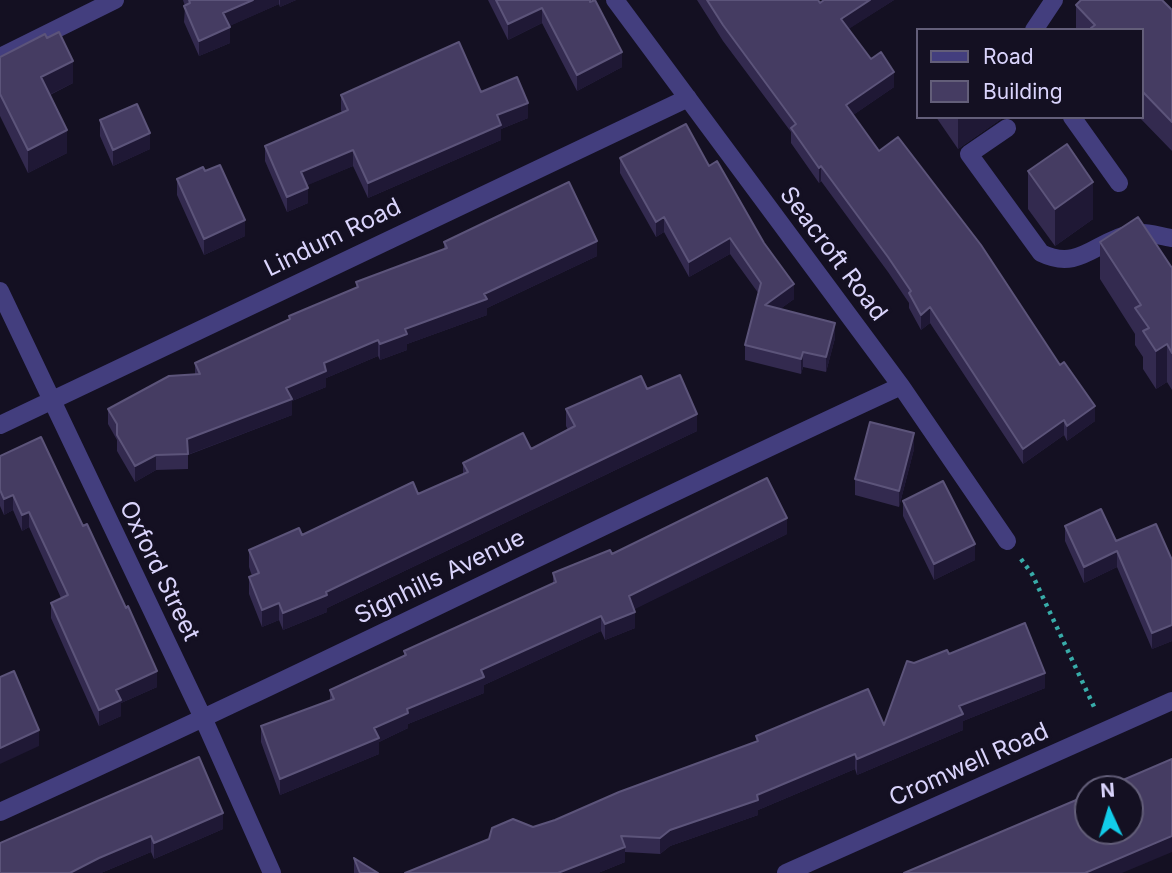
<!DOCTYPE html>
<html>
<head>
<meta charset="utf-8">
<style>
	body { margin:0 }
	#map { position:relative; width:1172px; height:873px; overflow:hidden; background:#141022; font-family:Inter,sans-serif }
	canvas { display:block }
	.legend { position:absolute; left:916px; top:28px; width:228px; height:91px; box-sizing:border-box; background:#141022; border:2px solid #635e79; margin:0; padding:9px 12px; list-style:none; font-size:21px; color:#dad4fc }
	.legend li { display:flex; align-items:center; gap:14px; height:35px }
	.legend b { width:35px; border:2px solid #635e79 }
	.north { position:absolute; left:1074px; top:775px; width:70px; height:70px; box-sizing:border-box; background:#141022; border:2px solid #635e79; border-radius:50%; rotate:356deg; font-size:19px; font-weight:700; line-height:28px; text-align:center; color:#dad4fc }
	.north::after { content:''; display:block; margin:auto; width:24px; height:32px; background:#12cdea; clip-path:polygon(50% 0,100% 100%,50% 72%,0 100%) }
</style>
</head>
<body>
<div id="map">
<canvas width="1172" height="873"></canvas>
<ul class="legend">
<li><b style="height:9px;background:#433e7e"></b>Road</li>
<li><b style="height:19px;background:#453c62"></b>Building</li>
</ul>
<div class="north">N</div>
</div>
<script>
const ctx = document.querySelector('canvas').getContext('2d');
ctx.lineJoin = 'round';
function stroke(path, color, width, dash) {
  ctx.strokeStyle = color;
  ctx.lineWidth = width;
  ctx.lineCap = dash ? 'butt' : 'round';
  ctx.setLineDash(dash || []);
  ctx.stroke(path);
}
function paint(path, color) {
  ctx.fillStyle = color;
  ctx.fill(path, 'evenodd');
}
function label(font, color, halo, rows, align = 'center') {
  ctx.font = font + ' Inter,sans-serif';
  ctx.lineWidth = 7;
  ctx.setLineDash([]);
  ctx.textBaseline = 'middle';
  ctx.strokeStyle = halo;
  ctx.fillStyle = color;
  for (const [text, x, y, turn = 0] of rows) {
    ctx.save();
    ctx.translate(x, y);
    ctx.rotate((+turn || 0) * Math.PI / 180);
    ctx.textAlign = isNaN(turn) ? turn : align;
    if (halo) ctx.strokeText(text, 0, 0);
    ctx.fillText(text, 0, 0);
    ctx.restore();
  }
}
stroke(new Path2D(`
	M1021,559L1032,574L1096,711`), '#38aca9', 4.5, [3.5, 5]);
stroke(new Path2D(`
	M615,0L901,386L1007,541
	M1034,30L1054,0
	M0,57L115,0
	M1072,117L1119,183
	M1007,128L969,154L1041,253C1080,272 1096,240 1133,233C1146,231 1159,236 1172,238
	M0,291L204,720L272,873
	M0,425L688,98
	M0,812C303,675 599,525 901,386
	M786,873L1172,701`), '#433e7e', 18);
paint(new Path2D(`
	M183,0H296L280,7L279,4L229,26L230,43L199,56L184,22L185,6Z
	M488,0H590L622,67L577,91L542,23L508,40Z
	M697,0H818L820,3L894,0L848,29L871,59L894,87L853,115L879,151L1095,421L1067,441L1064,435L1023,464L930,323L921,330L909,308V303L888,272L821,181L819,183L791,143V132L723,41Z
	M1076,5L1172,10V151L1139,117H1142V30H1076Z
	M0,57L73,83L50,95L67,153L28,173L0,116Z
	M481,92L528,118L501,129V140L368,198L353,166L307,185L308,203L287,212L265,161V146L342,113L341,110V95Z
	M936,117H1004L958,149Z
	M100,120L150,149L113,166L100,136Z
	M620,158L709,166L794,299L780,309L835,338L826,372L803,367L801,374L745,360V345L759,294L730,254L689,277L664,232L656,237L620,173Z
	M205,171L245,236L204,255L177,195V179Z
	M1028,171L1093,219L1055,246L1028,209Z
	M444,242L597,256L487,308V315L407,344V350L380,360L378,356L326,378V387L292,401V415L188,455V469L156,470L135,482L117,451V440L108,424V409L195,374V363L289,319V316L356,288V282L444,249Z
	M1100,242L1172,268V390L1167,382L1156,389L1143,369V357L1135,345V334L1100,279Z
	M647,389L697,431L327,608V612L283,630L279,620L262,627L249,594V577L252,576L249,567V550L302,535L418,494L463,474V463L531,449L568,430L566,426V409Z
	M914,449L899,507L855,495V479Z
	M0,456L157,687L121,703V716L99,726L51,618V603L61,598L29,527L22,531L13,510L4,515L0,506Z
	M903,501L975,560L934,580L903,516Z
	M1065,526L1116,541L1172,560V641L1152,649L1117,567L1084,583L1065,541Z
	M787,534L634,609L635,628L605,640L601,631L484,685V693L408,724V728L379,742V754L280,795L261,742V726L330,700V690L404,656V651L553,584V573L612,554Z
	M949,654L1045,688L963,721V730L857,775L855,769L758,810V815L670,846L660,854L625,852V862L598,873H405L555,820L756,742V736L884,725L914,663Z
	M223,829L154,859L151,852L101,873H0V843Z
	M354,858L378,873H354Z`), '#332a4f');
paint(new Path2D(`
	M253,0H279V4L223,29V13Z
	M280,0H296L280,7Z
	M870,0H894L841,34V19Z
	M542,8V23L508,40V24Z
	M230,27V43L199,56V41Z
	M622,52V67L577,91V75Z
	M73,61V83L41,99V77Z
	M894,72V87L846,120V105Z
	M528,103V118L501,129V140L368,198V183L497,115Z
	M958,117H1004L958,149Z
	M67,130V153L28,173V150Z
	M150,133V149L113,166V150Z
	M353,150V166L301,188V172Z
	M821,166V181L819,183V168Z
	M1093,182V219L1055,246V209Z
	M308,188V203L287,212V197Z
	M664,217V232L656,237V222Z
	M245,220V236L204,255V239Z
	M730,238V254L689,277V262Z
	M597,241V256L487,308V315L407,344V350L380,360V344L405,329Z
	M794,284V299L765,320V305Z
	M930,307V323L921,330V315Z
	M835,323V338L826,372V357Z
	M378,340V356L326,378V387L292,401V415L187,455V439L286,388L324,363Z
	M1167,344V382L1156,389V351Z
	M803,352V367L801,374V359Z
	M1095,406V421L1067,441V426Z
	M697,414V431L327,608V612L283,630V613L326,592Z
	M1064,420V435L1023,464V449Z
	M914,433V449L899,507V491Z
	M156,455V470L135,482V466Z
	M13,495V510L4,515V499Z
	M29,512V527L22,531V515Z
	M787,518V534L629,612V596Z
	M975,544V560L934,580V564Z
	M1117,551V567L1084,583V567Z
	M279,603V620L262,627V610Z
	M635,612V628L605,640V624Z
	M601,616V631L484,685V693L408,724V728L379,742V754L280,795V779L407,709L481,670Z
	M1172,625V641L1152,649V633Z
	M157,671V687L121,703V716L99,726V710L116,690Z
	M1045,673V688L963,721V730L857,775V759L959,706Z
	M39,730V746L0,764V748Z
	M855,754V769L758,810V815L670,846L660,854V838L670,830L757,795Z
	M223,813V829L154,859V843Z
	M151,836V852L101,873H70L99,858Z
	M1172,836V852L1122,873H1085Z
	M625,847V862L598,873H558Z`), '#1f1835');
const building = new Path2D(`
	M189,0H253L223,13L230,27L199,41L184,6L190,3Z
	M496,0H590V2L595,0L622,52L577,75L542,8L508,24Z
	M707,0H818L820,3L824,0H870L841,19L871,59L881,52L894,72L846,105L879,151L898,137L981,245L1060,365L1064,362L1095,406L1067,426L1064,420L1023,449L930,307L921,315L909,293L911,291L888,257L821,166L819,168L791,128L796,124L723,25Z
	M1081,0H1162L1172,10V122L1142,91V30H1092L1091,28L1095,25L1076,5Z
	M59,32L73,61L41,77L67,130L28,150L0,94V57L45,34L47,38Z
	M459,42L481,92L517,77L528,103L497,115L501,125L368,183L353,150L301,172L308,188L287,197L265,146L348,110L341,95Z
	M137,104L150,133L113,150L100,120Z
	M686,124L709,166L717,161L764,243L794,284L765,305L835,323L826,357L803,352L801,359L745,345L761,283L730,238L689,262L664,217L656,222L620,158Z
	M1067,144L1093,182L1055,209L1028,171Z
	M220,165L245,220L204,239L177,179L203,167L205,171Z
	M569,182L597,241L484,294L487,299L405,329L407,334L380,344L378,340L324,363L326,371L286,388L292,399L187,439L188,454L156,455L135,466L117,435V424L108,409L169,376L200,374L195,363L290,319L289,316L358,287L356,282L447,248L444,242Z
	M1138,217L1172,268V353L1167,344L1156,351L1143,331L1149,328L1135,308L1141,305L1100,242Z
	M680,375L697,414L326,592L327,595L283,613L279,603L262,610L249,577L259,573L249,550L299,528L302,535L413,482L418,494L468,472L463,463L523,433L531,449L575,426L566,409L641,376L647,389Z
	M870,422L914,433L899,491L855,479Z
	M41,437L83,526L87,524L126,608L128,606L157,671L116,690L121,700L99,710L51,603L68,595L29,512L22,515L13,495L4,499L0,490V456Z
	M767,478L787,518L629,596L635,612L605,624L601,616L481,670L484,677L407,709L408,713L374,728L379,738L280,779L261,726L334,699L330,690L406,655L404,651L556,582L553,573L610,550L612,554Z
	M943,481L975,544L934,564L903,501Z
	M1101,509L1116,541L1156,524L1172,560V625L1152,633L1117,551L1084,567L1065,526Z
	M1025,623L1045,673L959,706L963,714L857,759L855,754L757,795L758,800L670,830L660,838L621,836L625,847L558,873H405L489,839L492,828L513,819L533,827L555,820L619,792L758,741L756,736L868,689L884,725L907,661L914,663L947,650L949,654Z
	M14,671L39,730L0,748V677Z
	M199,757L223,813L154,843L151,836L99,858L70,873H0V843Z
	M1172,759V836L1085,873H904L1088,795V831H1130V789H1102Z
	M354,858L378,873H360Z`);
paint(building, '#453c62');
stroke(building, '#5c547a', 2);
label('24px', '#dad4fc', '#141022', [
	["Lindum Road",333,238,-26],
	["Seacroft Road",833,254,53],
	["Oxford Street",159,571,64],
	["Signhills Avenue",440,577,-26],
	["Cromwell Road",969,765,-24]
]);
</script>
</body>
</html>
